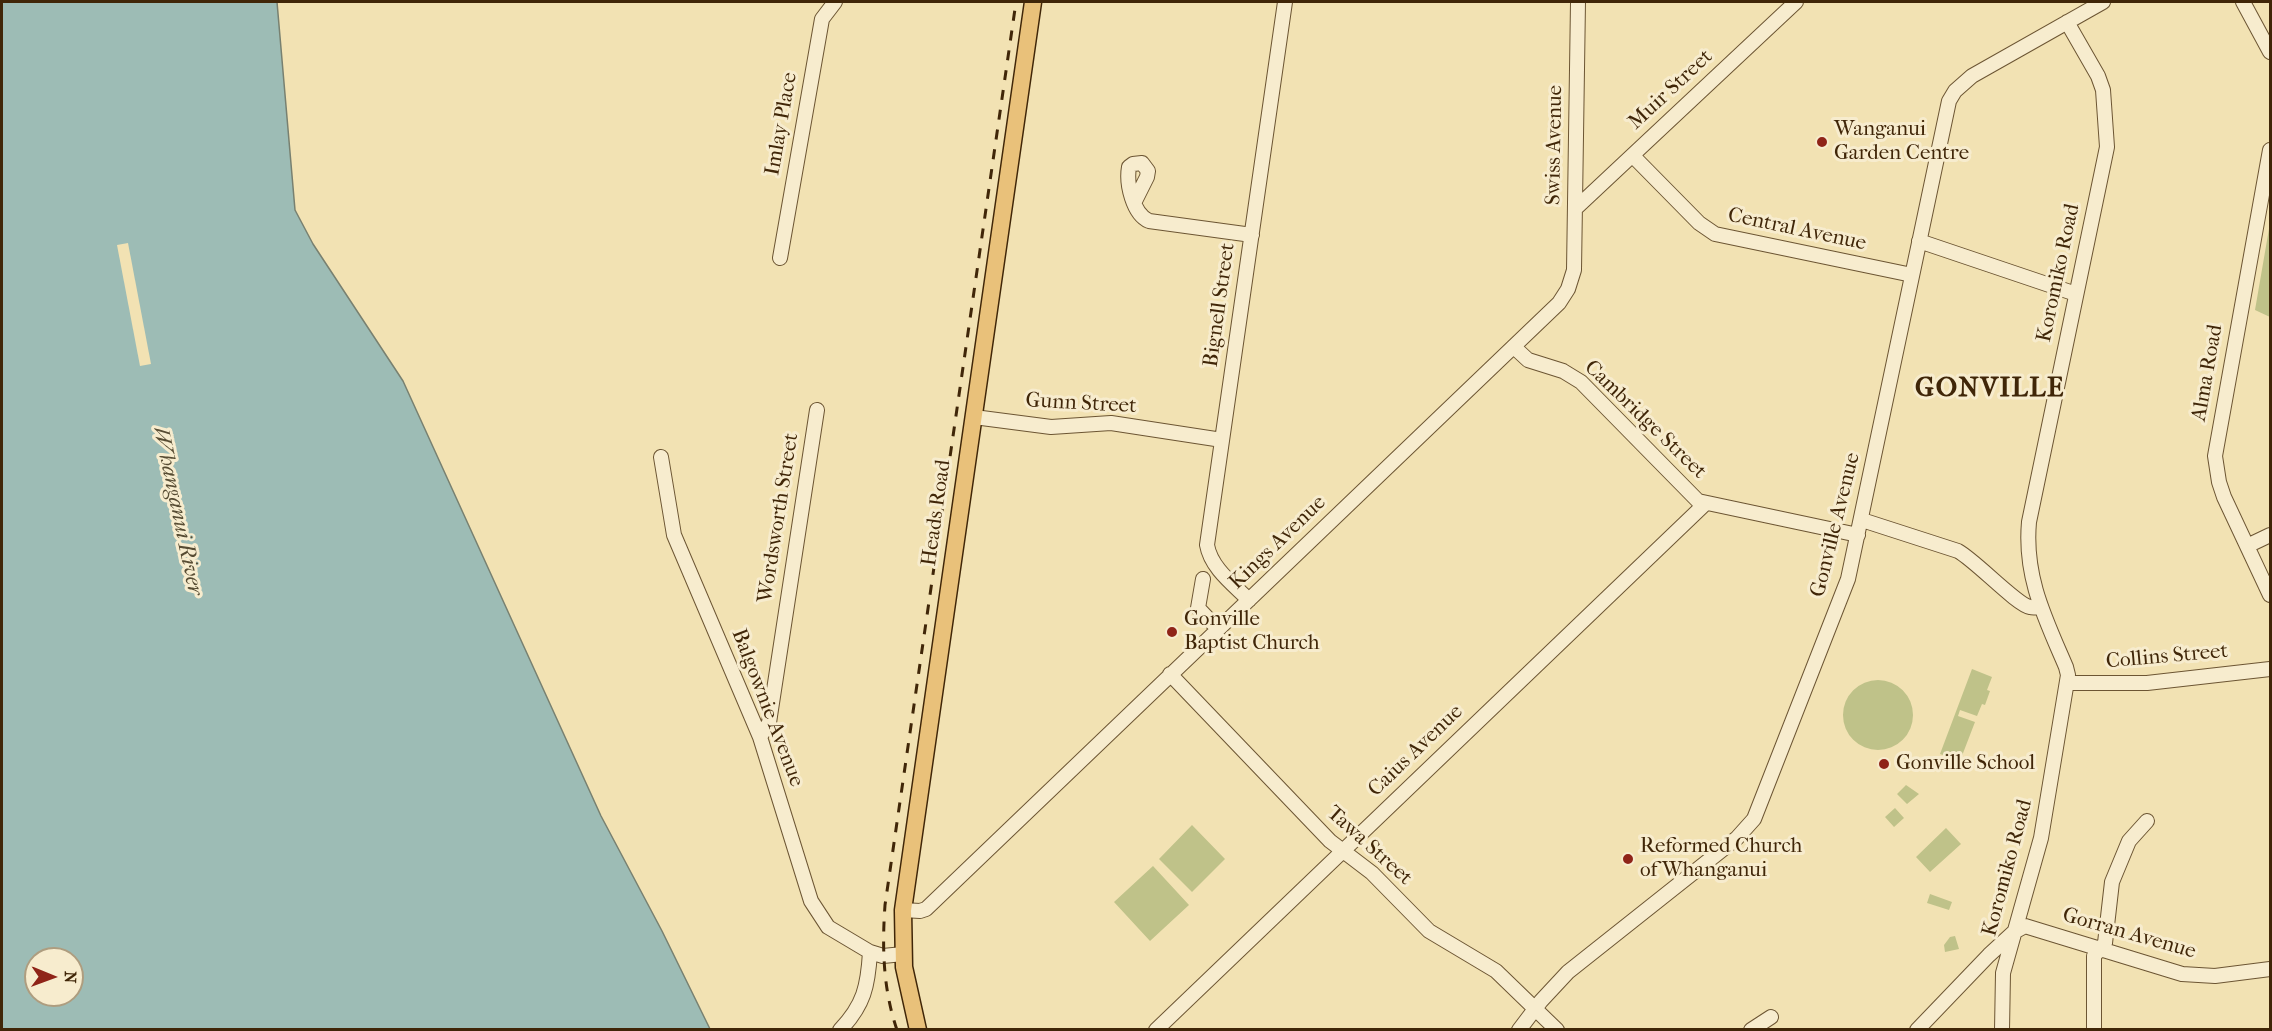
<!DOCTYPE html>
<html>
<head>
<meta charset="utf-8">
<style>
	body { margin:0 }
	#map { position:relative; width:2272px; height:1031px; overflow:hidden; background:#f2e2b3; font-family:"IM FELL French Canon",serif }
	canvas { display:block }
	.frame { position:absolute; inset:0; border:3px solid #402608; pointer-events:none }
	.north { position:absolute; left:24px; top:947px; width:60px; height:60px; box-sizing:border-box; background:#f7ecce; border:2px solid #ae9d7f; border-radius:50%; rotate:91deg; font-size:16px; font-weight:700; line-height:24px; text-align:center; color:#402608 }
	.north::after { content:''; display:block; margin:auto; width:21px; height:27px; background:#8f2418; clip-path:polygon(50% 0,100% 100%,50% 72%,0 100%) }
</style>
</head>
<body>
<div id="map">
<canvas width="2272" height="1031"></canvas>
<div class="frame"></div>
<div class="north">N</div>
</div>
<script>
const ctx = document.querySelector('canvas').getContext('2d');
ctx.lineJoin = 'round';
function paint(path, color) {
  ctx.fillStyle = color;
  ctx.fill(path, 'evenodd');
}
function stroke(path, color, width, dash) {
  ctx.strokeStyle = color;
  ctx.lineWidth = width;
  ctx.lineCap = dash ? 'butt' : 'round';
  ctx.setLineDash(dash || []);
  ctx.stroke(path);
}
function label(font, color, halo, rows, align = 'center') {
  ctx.font = font + ' "IM FELL French Canon",serif';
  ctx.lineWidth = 6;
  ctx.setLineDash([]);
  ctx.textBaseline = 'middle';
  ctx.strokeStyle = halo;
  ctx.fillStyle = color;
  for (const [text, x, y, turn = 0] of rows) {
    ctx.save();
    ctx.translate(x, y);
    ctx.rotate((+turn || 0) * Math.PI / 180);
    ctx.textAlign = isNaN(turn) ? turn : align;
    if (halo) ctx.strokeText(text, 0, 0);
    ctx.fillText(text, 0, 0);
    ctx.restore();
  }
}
paint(new Path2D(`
	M2270,223V317L2255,310Z
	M1972,669L1992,677L1987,690L1990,691L1985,705L1982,704L1977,716L1960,710L1958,716L1975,722L1960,761L1940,754Z
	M1843 715a35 35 0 1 1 70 0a35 35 0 1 1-70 0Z
	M1906,785L1919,794L1907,804L1897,794Z
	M1895,808L1904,818L1894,827L1885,817Z
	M1192,825L1225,859L1192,892L1159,859Z
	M1946,828L1961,844L1930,872L1916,857Z
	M1153,866L1189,905L1150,941L1114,902Z
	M1930,894L1952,902L1949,910L1927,903Z
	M1955,936L1959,949L1945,952L1944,945L1950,937Z`), '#bfc289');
const water = new Path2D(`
	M2,2H277L295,210L313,244L403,381L601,816L662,931L710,1029L2,1030ZM36,959H72V995H36Z`);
paint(water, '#9dbcb5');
stroke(water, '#788070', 1.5);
paint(new Path2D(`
	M128,243L151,364L140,366L117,245Z`), '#f2e2b3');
const minor = new Path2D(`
	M2243,2L2270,52
	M2270,150L2215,456L2219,482L2224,497L2270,595
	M1633,156L1699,223L1715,234L1912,275
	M1134,203L1147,177L1148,171L1142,163L1133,164L1129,167C1126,184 1133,214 1149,221L1252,235
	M1575,209L1796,2
	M1919,241L2076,294
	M780,258L822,19L835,2
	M1514,347L1528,360L1563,371L1581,382L1698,501L1858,535
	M974,417L1051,427L1111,423L1222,440
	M661,457L674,535L760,737L811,901L828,927L870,952L883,956L903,954
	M1862,520L1958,551C1976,561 2017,605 2030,607C2034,608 2037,607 2040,607
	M2247,546L2270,535
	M1203,579L1198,608L1218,629
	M1249,600C1233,584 1211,568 1207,545L1285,2
	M1170,674L1330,841L1372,873L1429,931L1496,971L1557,1030
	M2067,683H2147L2270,669
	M760,737L769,723L770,716L817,410
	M903,910L920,911L926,909L1559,303L1568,289L1574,270L1578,2
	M840,1030C864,1005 868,986 870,952
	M1156,1030L1706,503
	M1519,1030L1541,1001L1568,972L1737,838L1754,819L1848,579L1949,101L1955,91L1972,76L2103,2
	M1751,1030L1771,1017
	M1917,1030L1989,955L2014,932L2025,926L2182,974L2215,976L2270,969
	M2002,1030L2003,973L2041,838L2068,675L2066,667C2045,618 2024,577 2029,522L2107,147L2103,90L2098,76L2067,22
	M2094,1030V956L2105,943L2112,882L2129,841L2147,821`);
const major = new Path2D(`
	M918,1030L904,967L903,910L1033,2`);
stroke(minor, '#6c5533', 16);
stroke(major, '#402608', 19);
stroke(minor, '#f7ecce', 14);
stroke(major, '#e9c17a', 16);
stroke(new Path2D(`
	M897,1030C883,989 882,948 885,905L1016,2`), '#402608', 3, [10, 10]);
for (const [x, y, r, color] of [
	[1822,142,6,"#8f2418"],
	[1172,632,6,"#8f2418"],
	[1884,764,6,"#8f2418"],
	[1628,859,6,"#8f2418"]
]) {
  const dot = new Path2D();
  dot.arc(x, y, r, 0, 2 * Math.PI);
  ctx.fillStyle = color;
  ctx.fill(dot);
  stroke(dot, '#f7ecce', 2);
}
label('21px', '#402608', '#f7ecce', [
	["Muir Street",1671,90,-43],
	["Imlay Place",782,124,-80],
	["Swiss Avenue",1555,145,-89],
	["Central Avenue",1797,230,12],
	["Koromiko Road",2059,273,-78],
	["Bignell Street",1220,305,-82],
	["Alma Road",2208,373,-80],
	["Gunn Street",1081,404,3],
	["Cambridge Street",1645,420,44],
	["Heads Road",937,513,-82],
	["Wordsworth Street",779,518,-81],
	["Gonville Avenue",1836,525,-76],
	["Kings Avenue",1278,543,-44],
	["Collins Street",2167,657,-5],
	["Balgownie Avenue",767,708,69],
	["Caius Avenue",1416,751,-44],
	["Tawa Street",1369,846,42],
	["Koromiko Road",2008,868,-75],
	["Gorran Avenue",2129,934,16]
]);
label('21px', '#402608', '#f7ecce', [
	["Wanganui",1834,130],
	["Garden Centre",1834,154],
	["Gonville",1184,620],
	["Baptist Church",1184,644],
	["Gonville School",1896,764],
	["Reformed Church",1640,847],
	["of Whanganui",1640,871]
], 'left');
label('italic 22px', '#574c33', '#f7ecce', [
	["Whanganui River",177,511,78]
]);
ctx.letterSpacing = '1.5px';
label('bold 27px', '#402608', '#f7ecce', [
	["GONVILLE",1990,389]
]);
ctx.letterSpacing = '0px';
</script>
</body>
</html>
